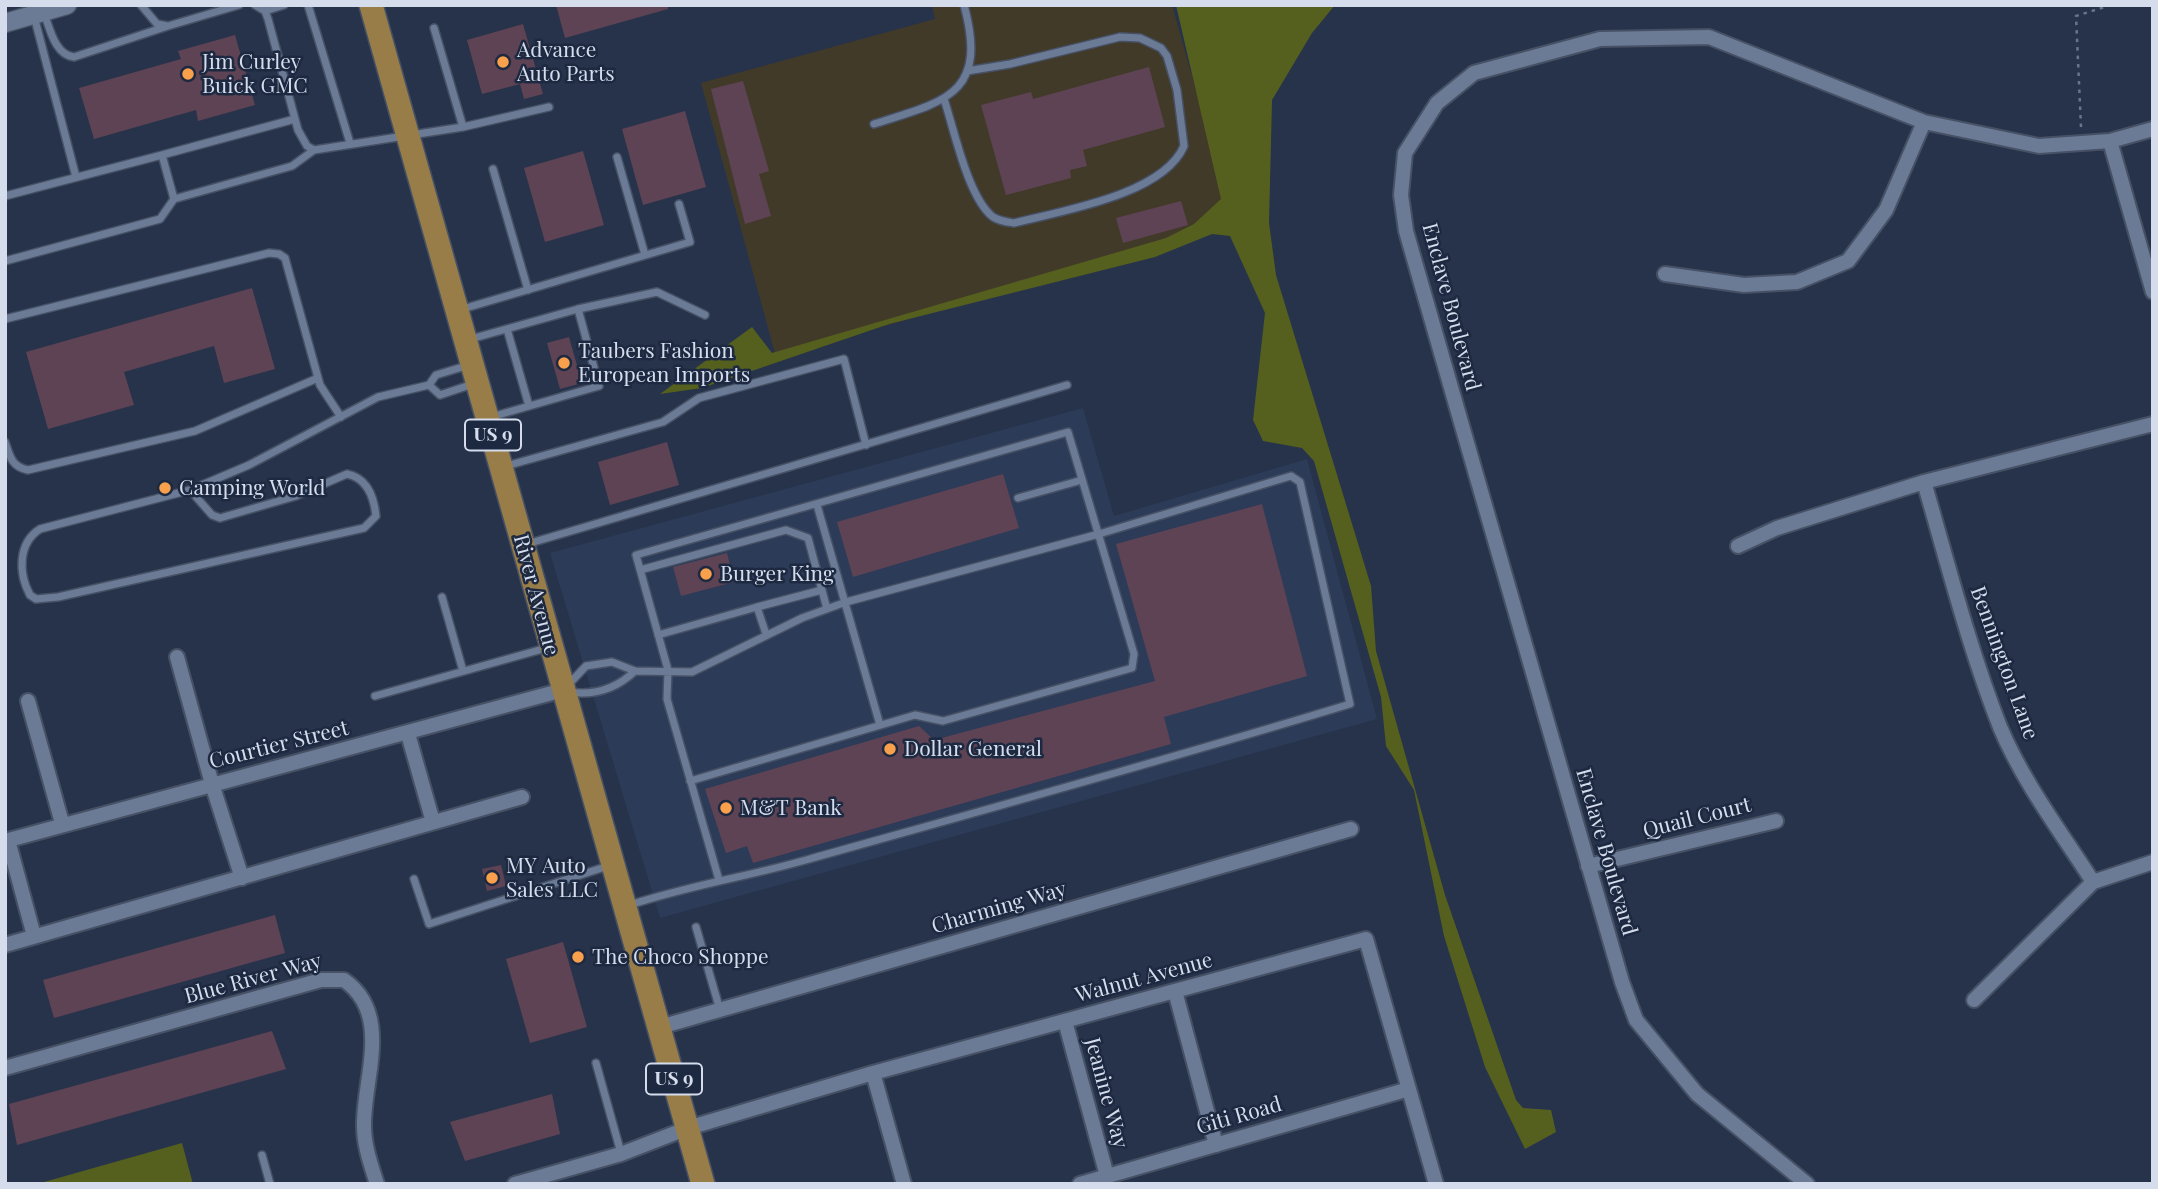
<!DOCTYPE html>
<html>
<head>
<meta charset="utf-8">
<style>
	body { margin:0 }
	#map { position:relative; width:2158px; height:1189px; overflow:hidden; background:#27334a; font-family:"Playfair Display",serif }
	canvas { display:block }
	.frame { position:absolute; inset:0; border:7px solid #d5dded; pointer-events:none }
</style>
</head>
<body>
<div id="map">
<canvas width="2158" height="1189"></canvas>
<div class="frame"></div>
</div>
<script>
const ctx = document.querySelector('canvas').getContext('2d');
ctx.lineJoin = 'round';
function paint(path, color) {
  ctx.fillStyle = color;
  ctx.fill(path, 'evenodd');
}
function stroke(path, color, width, dash) {
  ctx.strokeStyle = color;
  ctx.lineWidth = width;
  ctx.lineCap = dash ? 'butt' : 'round';
  ctx.setLineDash(dash || []);
  ctx.stroke(path);
}
function label(font, color, halo, rows, align = 'center') {
  ctx.font = font + ' "Playfair Display",serif';
  ctx.lineWidth = 5;
  ctx.setLineDash([]);
  ctx.textBaseline = 'middle';
  ctx.strokeStyle = halo;
  ctx.fillStyle = color;
  for (const [text, x, y, turn = 0] of rows) {
    ctx.save();
    ctx.translate(x, y);
    ctx.rotate((+turn || 0) * Math.PI / 180);
    ctx.textAlign = isNaN(turn) ? turn : align;
    if (halo) ctx.strokeText(text, 0, 0);
    ctx.fillText(text, 0, 0);
    ctx.restore();
  }
}
paint(new Path2D(`
	M1083,408L1114,516L1307,459L1377,719L660,918L550,553Z`), '#2c3b58');
paint(new Path2D(`
	M932,5H1172L1234,226L776,357L701,83L935,19Z`), '#423a29');
paint(new Path2D(`
	M1176,5H1335L1312,33L1272,100L1269,223L1276,275L1371,586L1376,651L1445,895L1516,1100L1523,1108L1551,1110L1556,1132L1525,1149L1485,1067L1444,936L1414,790L1386,746L1381,697L1314,461L1302,448L1263,441L1253,420L1265,313L1230,236L1212,234L1155,257L889,324L702,388L660,394L752,327L772,353L1166,238L1194,224L1221,199Z
	M182,1143L193,1184H37Z`), '#55601e');
paint(new Path2D(`
	M556,5H668V9L565,38Z
	M523,24L543,94L524,99L520,84L482,94L467,40Z
	M235,35L255,105L198,121L196,110L94,139L79,88L181,59L178,51Z
	M1149,67L1165,127L1083,150L1087,166L1070,170L1071,178L1006,195L981,105L1031,92L1033,99Z
	M743,81L769,171L759,174L771,216L745,224L711,89Z
	M685,111L706,187L643,205L622,129Z
	M583,151L604,225L545,242L524,168Z
	M1181,201L1188,225L1123,243L1116,218Z
	M252,288L275,369L224,383L214,346L124,372L134,405L48,429L26,352Z
	M569,337L582,383L560,389L547,343Z
	M667,442L679,485L610,505L598,462Z
	M1003,474L1019,528L853,577L837,522Z
	M1262,504L1307,676L1164,717L1171,744L753,863L747,846L726,853L705,789L919,726L934,740L1155,681L1116,544Z
	M727,553L734,582L681,596L673,567Z
	M501,865L506,886L487,891L482,869Z
	M275,915L285,953L54,1018L43,980Z
	M563,942L587,1027L530,1043L506,959Z
	M272,1031L286,1069L17,1145L9,1104Z
	M552,1094L560,1134L465,1161L450,1122Z`), '#5e4354');
const service = new Path2D(`
	M141,5L157,24L168,26L239,5
	M255,5L265,11L268,19L298,130L307,146L314,150L463,127L434,28
	M308,5L350,143
	M265,11L284,5
	M44,13C50,29 55,55 74,57L168,26
	M34,16L76,177
	M944,99C954,129 968,198 993,217C999,221 1007,222 1014,223C1061,211 1163,195 1184,146L1177,90L1167,56L1161,48L1140,38L1120,37L1010,64L967,71
	M295,119L162,155L174,199L292,166L314,150
	M874,124C947,101 988,94 964,5
	M463,127L549,107
	M617,157L645,255
	M493,169L528,290
	M5,196L162,155
	M5,261L160,219L174,199
	M578,309L657,292L705,315
	M459,310L690,242L679,204
	M5,319L269,253L279,254L285,258L320,385L341,417
	M507,329L529,406
	M467,340L578,309L599,386L491,417
	M469,365L436,375L429,385L440,395L473,384
	M5,442C10,457 12,467 28,470L195,431L318,378
	M506,466L663,422L699,398L844,359L866,445
	M190,490L212,515L220,518L296,496L347,474C367,478 374,497 376,516L364,528L58,597L36,599L30,595C18,573 18,543 40,529L190,490L249,465L378,397L429,385
	M1018,498L1082,480
	M817,505L880,725
	M527,544L1067,385
	M640,570L786,530L808,538L827,609
	M442,597L463,671
	M757,607L822,590
	M658,635L757,607L766,634
	M568,685L586,666L612,662L635,671L692,672L802,618L846,602L1099,534L1291,476L1300,482L1350,704C1170,759 988,809 806,860C746,877 686,886 627,906
	M569,692C595,696 616,689 635,671
	M375,696L550,647
	M690,781L915,715L943,721L1132,668L1134,654L1068,432L636,555L668,670L667,699L719,880
	M414,879L429,924L608,866
	M696,927L720,1010
	M596,1063L621,1153
	M262,1155L270,1184`);
const minor = new Path2D(`
	M2110,141L2153,292
	M1665,274L1744,285L1797,282L1848,261L1886,210L1924,122
	M1924,482C1948,564 1969,648 2000,727C2023,782 2061,832 2093,882
	M1738,546L1777,528L1924,482L2153,424
	M177,657L212,784L242,878
	M28,701L62,823
	M408,734L433,822
	M8,840L34,936
	M5,841L563,690
	M1588,866L1776,821
	M5,945L522,797
	M1175,991L1216,1145
	M1974,1000L2093,882L2153,862
	M1065,1021L1107,1176
	M660,1027L1351,829
	M5,1068L321,980H344C393,1014 363,1079 364,1126C364,1146 371,1165 377,1184
	M873,1073L904,1184
	M515,1184L621,1154L688,1128L873,1073L1366,939L1436,1184
	M1080,1184L1409,1089
	M1807,1184L1697,1094L1636,1020L1622,982L1406,231L1401,195L1405,153L1437,103L1474,73L1600,39L1709,37L1924,122L2039,146L2110,141L2153,129`);
const tertiary = new Path2D(`
	M5,23L67,5`);
const trunk = new Path2D(`
	M371,5L703,1184`);
stroke(service, '#465165', 10);
stroke(minor, '#465165', 18);
stroke(tertiary, '#465165', 21);
stroke(trunk, '#465165', 26);
stroke(new Path2D(`
	M2081,127L2076,16L2111,5`), '#6a7589', 2.5, [3.5, 5]);
stroke(service, '#6b7a95', 7);
stroke(minor, '#6b7a95', 14);
stroke(tertiary, '#6b7a95', 18);
stroke(trunk, '#987d48', 23);
for (const [x, y, r, color] of [
	[503,62,7,"#f9a04d"],
	[188,74,7,"#f9a04d"],
	[564,363,7,"#f9a04d"],
	[165,488,7,"#f9a04d"],
	[706,574,7,"#f9a04d"],
	[890,749,7,"#f9a04d"],
	[726,808,7,"#f9a04d"],
	[492,878,7,"#f9a04d"],
	[578,957,7,"#f9a04d"]
]) {
  const dot = new Path2D();
  dot.arc(x, y, r, 0, 2 * Math.PI);
  ctx.fillStyle = color;
  ctx.fill(dot);
  stroke(dot, '#1d2940', 2.5);
}
for (const [x, y, w] of [
	[493,435,56],
	[674,1079,56]
]) {
  const box = new Path2D();
  box.roundRect(x - w / 2, y - 15.5, w, 31, 5);
  ctx.fillStyle = '#1d2940';
  ctx.fill(box);
  stroke(box, '#d5dded', 2);
}
label('bold 19px', '#d5dded', null, [
	["US 9",493,435],
	["US 9",674,1079]
]);
label('21px', '#d5dded', '#1d2940', [
	["Advance",517,50],
	["Auto Parts",517,74],
	["Jim Curley",202,62],
	["Buick GMC",202,86],
	["Taubers Fashion",578,351],
	["European Imports",578,375],
	["Camping World",179,488],
	["Burger King",720,574],
	["Dollar General",904,749],
	["M&T Bank",740,808],
	["MY Auto",506,866],
	["Sales LLC",506,890],
	["The Choco Shoppe",592,957]
], 'left');
label('21px', '#d5dded', '#1d2940', [
	["Enclave Boulevard",1451,307,75],
	["River Avenue",536,595,75],
	["Bennington Lane",2004,663,70],
	["Courtier Street",279,745,-14],
	["Quail Court",1697,818,-14],
	["Enclave Boulevard",1606,852,74],
	["Charming Way",999,908,-16],
	["Walnut Avenue",1144,978,-15],
	["Blue River Way",253,979,-15],
	["Jeanine Way",1106,1093,75],
	["Giti Road",1239,1116,-16]
]);
</script>
</body>
</html>
